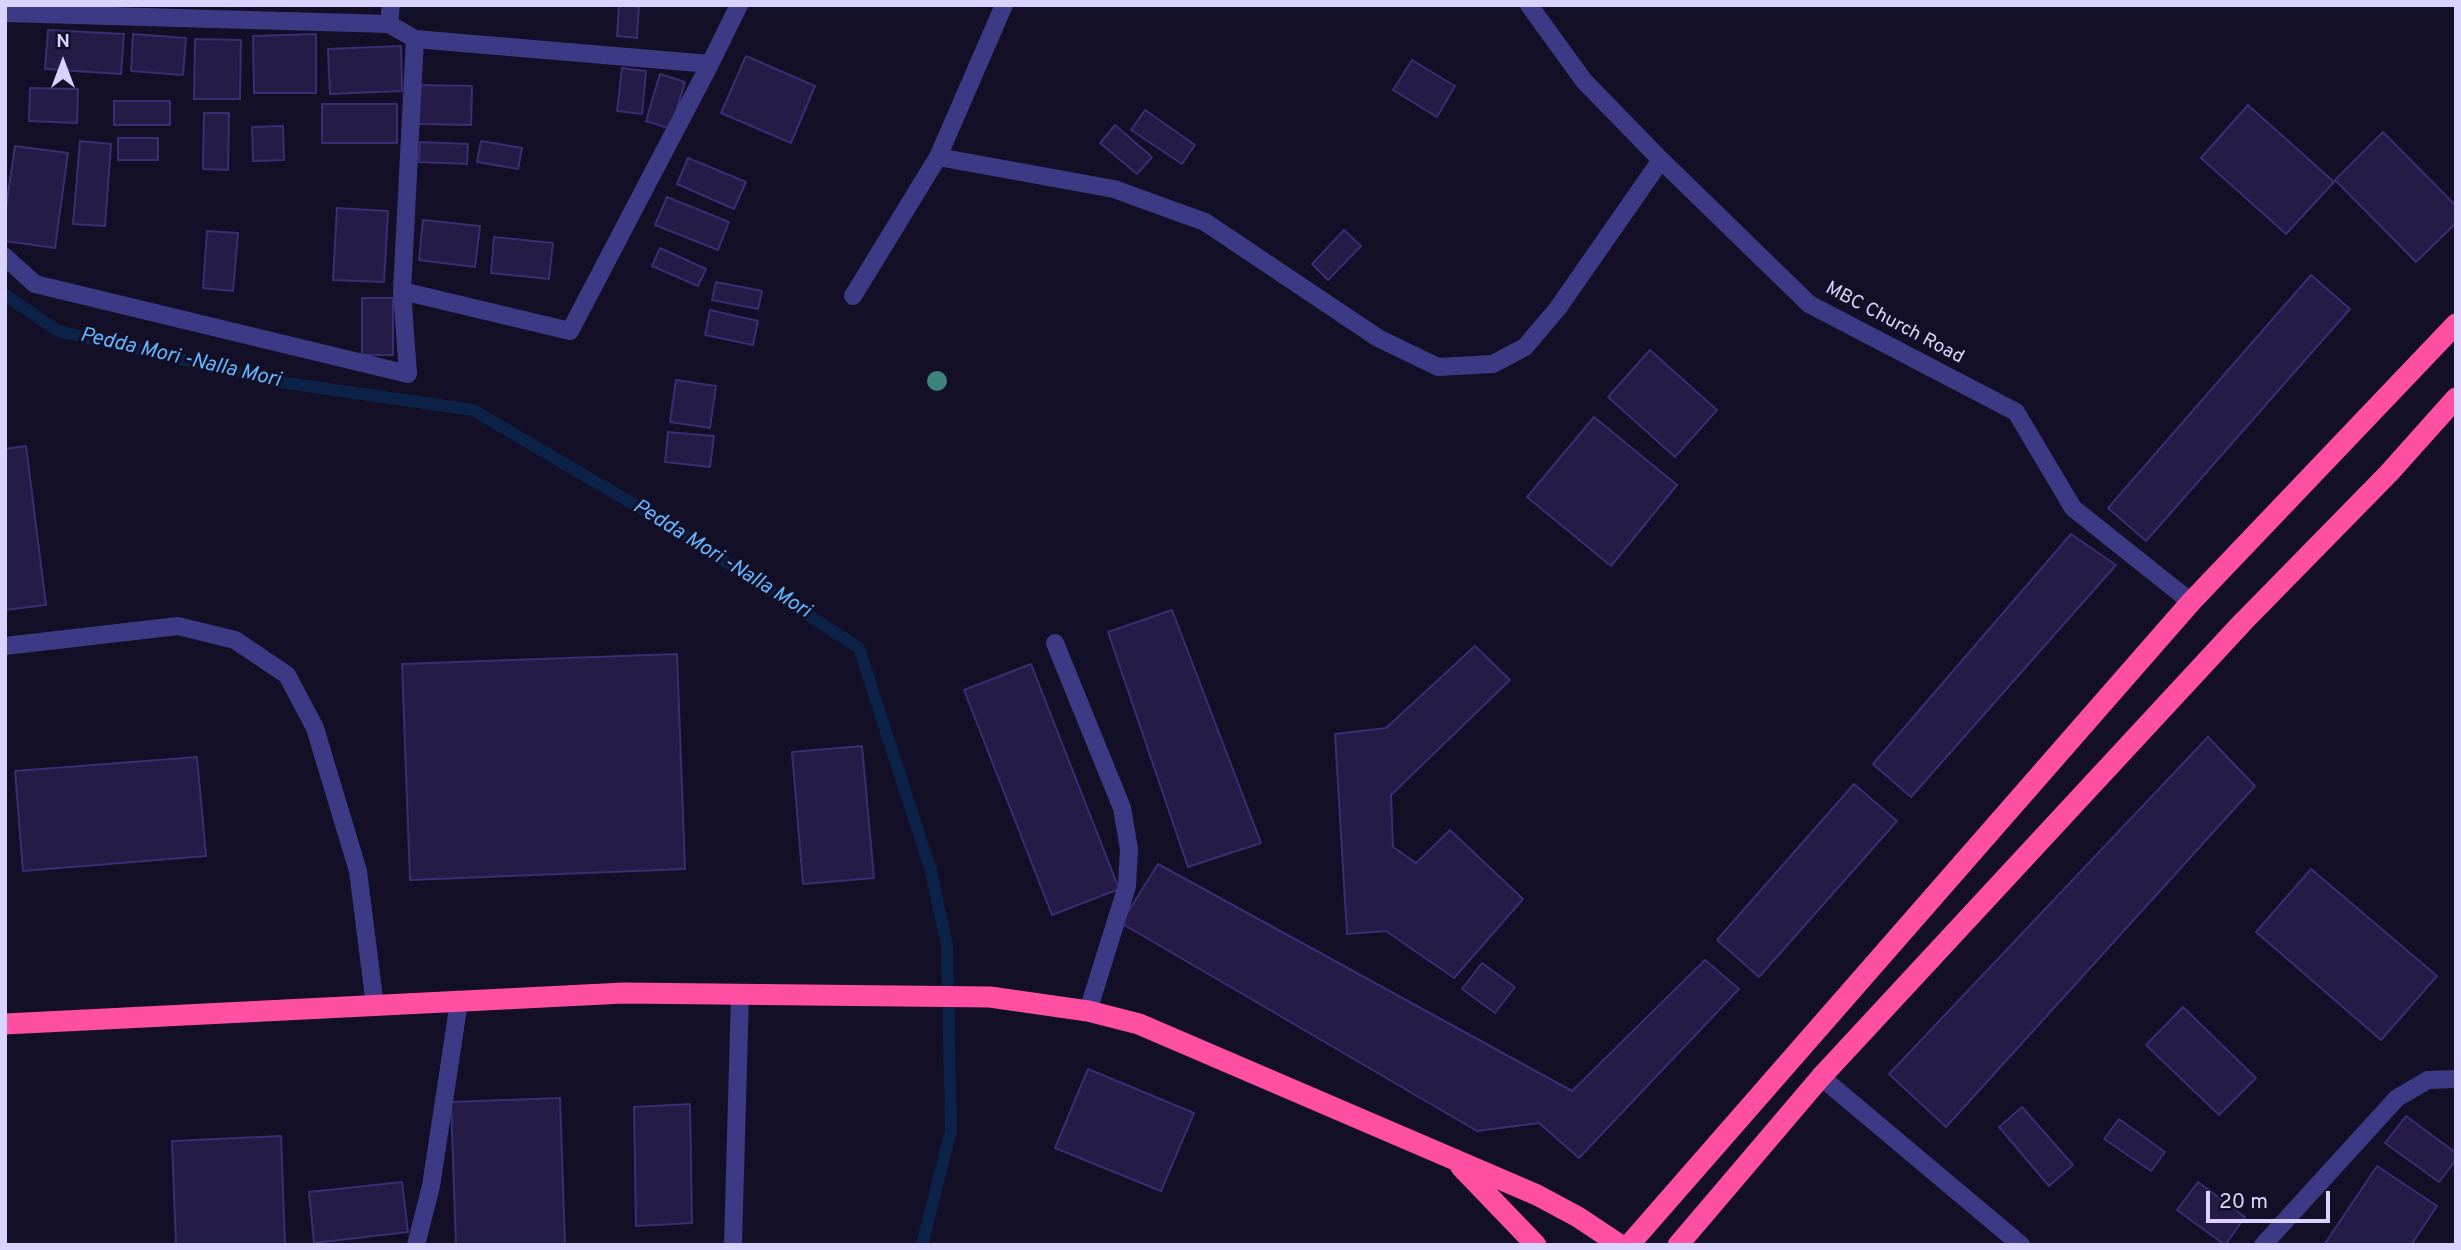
<!DOCTYPE html>
<html>
<head>
<meta charset="utf-8">
<style>
	body { margin:0 }
	#map { position:relative; width:2461px; height:1250px; overflow:hidden; background:#130f26; font-family:Overpass,sans-serif }
	canvas { display:block }
	.frame { position:absolute; inset:0; border:7px solid #d9d4ff; pointer-events:none }
	.north { position:absolute; left:28px; top:28px; width:70px; height:70px; -webkit-text-stroke:5px #130f26; paint-order:stroke; rotate:0deg; font-size:19px; font-weight:700; line-height:28px; text-align:center; color:#d9d4ff }
	.north::after { content:''; display:block; margin:auto; width:24px; height:32px; background:#d9d4ff; clip-path:polygon(50% 0,100% 100%,50% 72%,0 100%) }
	.scale { position:absolute; left:2206px; top:1191px; width:124px; height:32px; box-sizing:border-box; border:4px solid #d9d4ff; border-top:0; padding-left:9px; font-size:21px; line-height:24px; white-space:nowrap; color:#d9d4ff; -webkit-text-stroke:5px #130f26; paint-order:stroke }
</style>
</head>
<body>
<div id="map">
<canvas width="2461" height="1250"></canvas>
<div class="frame"></div>
<div class="north">N</div>
<div class="scale">20 m</div>
</div>
<script>
const ctx = document.querySelector('canvas').getContext('2d');
ctx.lineJoin = 'round';
function stroke(path, color, width, dash) {
  ctx.strokeStyle = color;
  ctx.lineWidth = width;
  ctx.lineCap = dash ? 'butt' : 'round';
  ctx.setLineDash(dash || []);
  ctx.stroke(path);
}
function paint(path, color) {
  ctx.fillStyle = color;
  ctx.fill(path, 'evenodd');
}
function label(font, color, halo, rows, align = 'center') {
  ctx.font = font + ' Overpass,sans-serif';
  ctx.lineWidth = 6;
  ctx.setLineDash([]);
  ctx.textBaseline = 'middle';
  ctx.strokeStyle = halo;
  ctx.fillStyle = color;
  for (const [text, x, y, turn = 0] of rows) {
    ctx.save();
    ctx.translate(x, y);
    ctx.rotate((+turn || 0) * Math.PI / 180);
    ctx.textAlign = isNaN(turn) ? turn : align;
    if (halo) ctx.strokeText(text, 0, 0);
    ctx.fillText(text, 0, 0);
    ctx.restore();
  }
}
stroke(new Path2D(`
	M5,295L58,331L280,382L473,410L669,525L859,648L931,871L947,946L951,1130L922,1245`), '#0c2248', 12);
const building = new Path2D(`
	M619,5H639L637,38L617,36Z
	M48,30L124,34L121,74L45,69Z
	M133,34L186,38L183,75L131,71Z
	M316,34V93H254L253,36Z
	M195,39L241,40L240,99H194Z
	M401,46L402,91L330,94L328,49Z
	M746,56L815,86L791,143L721,113Z
	M1412,60L1455,86L1437,117L1393,90Z
	M622,68L646,71L642,114L617,111Z
	M660,74L685,82L671,129L646,121Z
	M417,85L472,86L471,125L416,124Z
	M30,88L78,89L77,123L29,121Z
	M114,101H170V125H114Z
	M322,104H397V143H322Z
	M2248,105L2334,182L2286,234L2201,158Z
	M1145,110L1195,145L1182,164L1131,130Z
	M204,113H229L228,170L203,169Z
	M1115,125L1152,157L1137,174L1100,143Z
	M283,126L284,160L253,161L252,127Z
	M2383,132L2456,206V223L2416,262L2335,180Z
	M118,138H158V160H118Z
	M80,141L111,144L105,226L73,224Z
	M481,141L522,148L518,169L477,162Z
	M420,142L468,144L467,164L419,162Z
	M15,146L68,153L55,248L5,241V213Z
	M688,158L746,182L734,209L677,184Z
	M667,197L729,222L718,250L655,225Z
	M337,208L388,211L384,282L333,280Z
	M423,220L480,226L475,267L419,260Z
	M1344,230L1361,246L1328,280L1312,264Z
	M207,231L238,233L233,291L203,288Z
	M494,237L553,243L549,279L491,273Z
	M660,248L706,269L698,286L652,266Z
	M2311,275L2350,309L2146,541L2108,508Z
	M716,282L762,291L758,309L712,300Z
	M362,298H393V355H362Z
	M710,310L758,321L753,345L705,335Z
	M1650,350L1717,410L1675,457L1608,397Z
	M676,380L716,386L710,428L670,422Z
	M1594,417L1677,485L1611,566L1527,497Z
	M668,432L714,436L710,467L665,462Z
	M26,446L46,605L5,610V449Z
	M2071,534L2116,565L1911,797L1873,764Z
	M1172,610L1261,843L1188,867L1108,632Z
	M1475,646L1510,680L1391,795L1393,847L1416,863L1450,830L1523,899L1454,978L1386,931L1347,934L1335,734L1386,728Z
	M677,654L685,869L410,880L402,664Z
	M1031,664L1119,889L1052,915L964,690Z
	M2208,737L2255,786L1946,1127L1889,1074Z
	M862,746L874,878L803,884L792,752Z
	M197,757L206,856L23,871L15,771Z
	M1854,784L1897,821L1759,977L1717,940Z
	M1158,864L1572,1091L1705,960L1739,989L1579,1158L1539,1123L1477,1131L1121,923Z
	M2311,869L2437,976L2381,1040L2256,932Z
	M1482,963L1515,987L1495,1013L1462,989Z
	M2183,1007L2256,1078L2219,1115L2146,1045Z
	M1088,1069L1194,1113L1161,1191L1055,1148Z
	M560,1098L565,1245H456L451,1102Z
	M690,1104L692,1223L636,1226L634,1107Z
	M2022,1107L2073,1165L2049,1186L1999,1127Z
	M2406,1116L2456,1153V1160L2439,1182L2385,1143Z
	M2119,1119L2165,1152L2151,1171L2104,1139Z
	M281,1136L285,1245H176L172,1141Z
	M2377,1166L2437,1206L2411,1245H2324Z
	M402,1182L408,1232L314,1243L309,1192Z
	M2198,1182L2245,1217L2225,1245L2177,1210Z`);
paint(building, '#241b47');
stroke(building, '#3b2d73', 2);
stroke(new Path2D(`
	M1529,5L1584,81L1661,160L1809,304L2016,412L2073,508L2191,602
	M5,13L389,24L391,5
	M415,39L710,64L739,5
	M938,157L1114,189L1205,222L1378,338L1438,367L1493,364L1525,347L1558,308L1661,160
	M5,257L35,284L408,374L402,291L415,39L389,24
	M402,291L570,331L710,64
	M853,296L938,157L1004,5
	M1055,643L1122,808L1129,849L1127,886L1088,1011
	M5,646L178,626L235,640L287,675L315,728L358,871L375,1006
	M1821,1077L2021,1245
	M416,1245L431,1186L459,1002
	M733,1245L740,993
	M2263,1245L2397,1098L2428,1080L2456,1079`), '#3d3a85', 18);
stroke(new Path2D(`
	M5,1024L624,993L990,997L1088,1011L1139,1024L1537,1195L1578,1217L1620,1245
	M1461,1167L1536,1245
	M1629,1245L2191,602L2456,324
	M1678,1245L1821,1077L2242,623L2389,473L2456,398`), '#ff4fa3', 21);
ctx.fillStyle = '#3d827b';
for (const [x, y] of [
	[937,381]
]) {
  ctx.beginPath();
  ctx.arc(x, y, 10, 0, 2 * Math.PI);
  ctx.fill();
}
label('19px', '#d9d4ff', '#130f26', [
	["MBC Church Road",1894,324,28]
]);
label('italic 21px', '#62b6ff', '#130f26', [
	["Pedda Mori -Nalla Mori",180,359,13],
	["Pedda Mori -Nalla Mori",721,560,32]
]);
</script>
</body>
</html>
